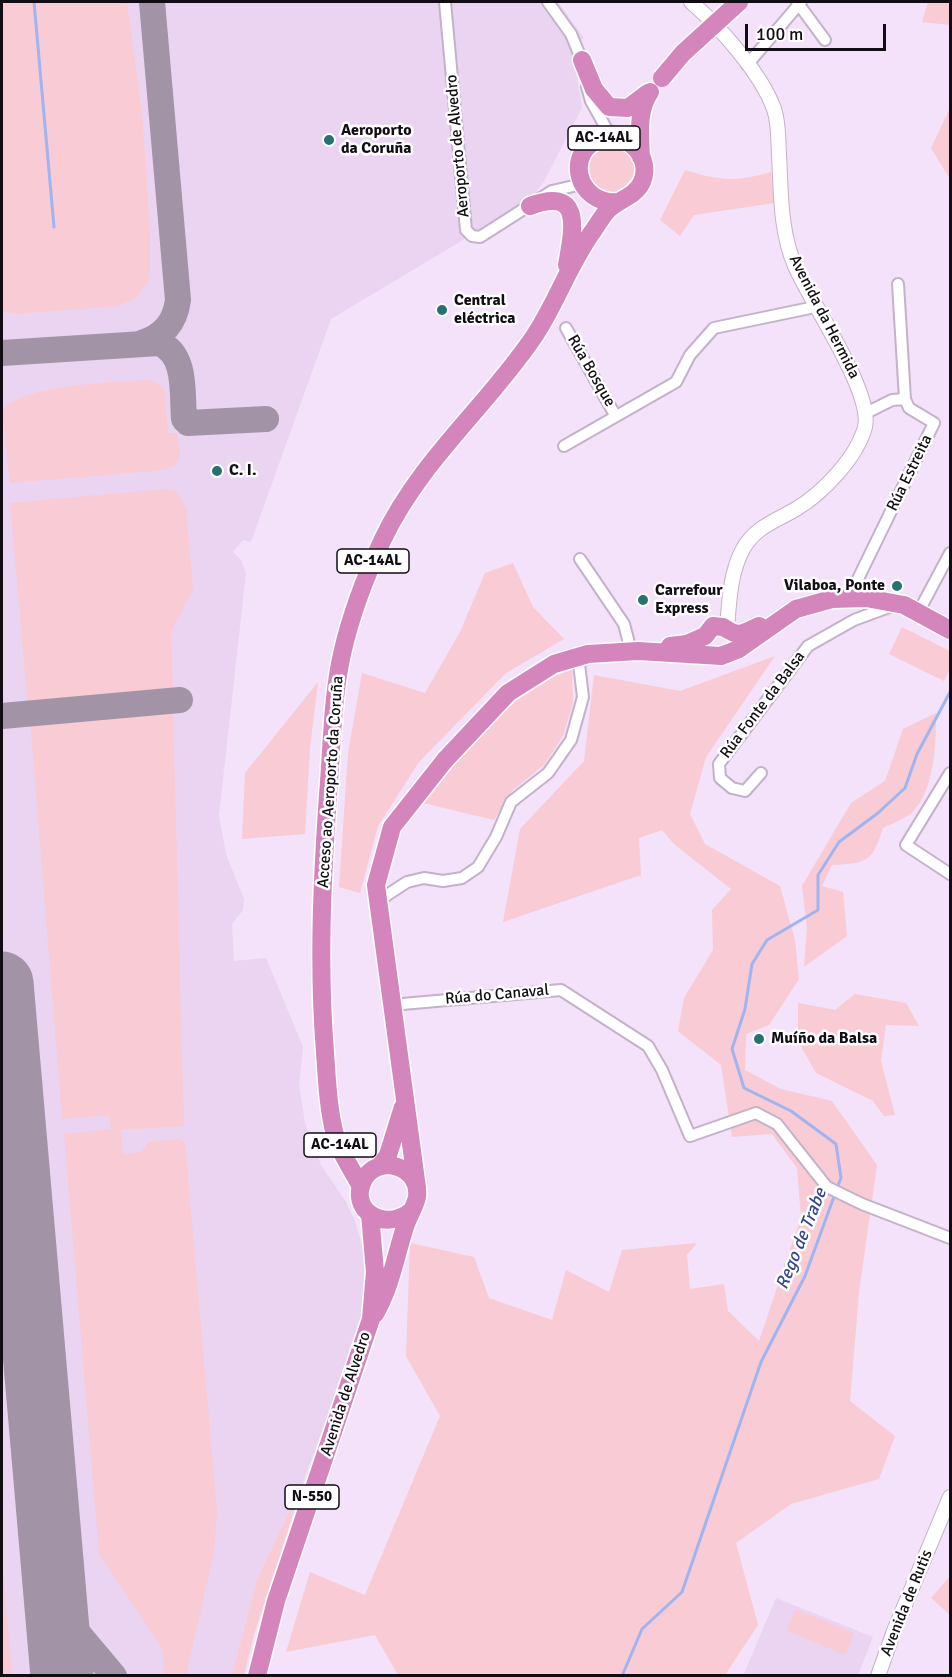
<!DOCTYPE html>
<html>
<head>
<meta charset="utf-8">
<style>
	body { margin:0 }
	#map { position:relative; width:952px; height:1677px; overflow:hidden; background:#f3e2f9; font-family:Signika,sans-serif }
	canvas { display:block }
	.frame { position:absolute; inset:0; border:3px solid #120c14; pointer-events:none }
	.scale { position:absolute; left:745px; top:24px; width:141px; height:27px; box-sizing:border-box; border:3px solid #120c14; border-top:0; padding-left:8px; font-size:18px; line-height:21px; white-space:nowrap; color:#120c14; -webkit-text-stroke:4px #fff; paint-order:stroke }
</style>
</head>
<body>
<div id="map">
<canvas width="952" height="1677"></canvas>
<div class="frame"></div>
<div class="scale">100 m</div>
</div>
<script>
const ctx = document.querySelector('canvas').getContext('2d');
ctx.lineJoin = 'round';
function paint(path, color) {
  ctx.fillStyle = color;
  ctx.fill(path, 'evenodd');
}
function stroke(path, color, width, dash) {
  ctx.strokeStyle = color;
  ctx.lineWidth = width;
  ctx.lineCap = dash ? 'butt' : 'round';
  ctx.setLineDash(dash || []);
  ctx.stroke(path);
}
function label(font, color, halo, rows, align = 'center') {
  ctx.font = font + ' Signika,sans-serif';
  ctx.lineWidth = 5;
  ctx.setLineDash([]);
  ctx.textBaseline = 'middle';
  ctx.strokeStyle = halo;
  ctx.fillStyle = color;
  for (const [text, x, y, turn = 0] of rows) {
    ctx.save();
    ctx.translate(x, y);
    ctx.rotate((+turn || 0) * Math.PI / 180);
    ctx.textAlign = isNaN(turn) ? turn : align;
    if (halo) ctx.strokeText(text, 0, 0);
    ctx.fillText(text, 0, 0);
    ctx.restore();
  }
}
paint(new Path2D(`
	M2,2H558L584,38L572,45L582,108L543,183L530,200L331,319L251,542L243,540L233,552L241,560L246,573L219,816L226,854L244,899L243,910L232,924L234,961L266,958L303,1047L299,1084L305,1123L321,1165L346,1202L355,1221L363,1249L365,1294L360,1327L304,1480L257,1579L232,1675L2,1676Z
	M776,1598L873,1637L858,1675L743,1676Z`), '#ead4f2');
paint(new Path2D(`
	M2,2H127L142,113L150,229V279L136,298L118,306L15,314L2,310Z
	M928,2H950V25L922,22Z
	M950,108V179L931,148Z
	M614,142L635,159V174L622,190C607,196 599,190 588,180L587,155Z
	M685,170C721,181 735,182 771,172L774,203L694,215L680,236L660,220Z
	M151,380L162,387L165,392L168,433H177L180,455L175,466L154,471L10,483L2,412C16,385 121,381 151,380Z
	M165,489L176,491L186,508L193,589L171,632L173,694L28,708L10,503Z
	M513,563L533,607L564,639L506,673L419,762L378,826L360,893L339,887L348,753L362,673L425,693L460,632L485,573Z
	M902,627L950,651V669L944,681L889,654Z
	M775,656L706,757L690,814L705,844L780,886L795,940L799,979L769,1025L746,1034L745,1070L781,1089L832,1101L877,1165L859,1292L850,1401L895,1436L879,1479L791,1504L736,1543L758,1625L725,1675H398L375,1635L286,1652L310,1572L365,1595L440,1416L406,1356L410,1243L474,1257L489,1298L552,1320L566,1270L609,1292L622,1250L697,1243L687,1255L690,1289L724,1284L728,1311L759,1341L801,1217L797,1168L772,1134L732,1137L721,1065L678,1031L684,998L713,950L712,910L731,889L674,844L662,830L639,838L641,875L503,922L520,829L584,761L594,675L680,691Z
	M572,670L573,703L563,736L544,765L513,790L494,820L423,803C445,773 513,695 546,679C555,676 564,673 572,670Z
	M318,682L310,748L305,834L242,839L245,773Z
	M173,710L184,1126L121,1130L123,1154L141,1152L149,1142L180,1139L185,1142L217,1511L214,1552L186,1676L164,1675L162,1648L99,1554L64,1134L111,1129L109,1115L62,1119L30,720Z
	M936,713C936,742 935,795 909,815C902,820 891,824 883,828C872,862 868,863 832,865L822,886L843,892L847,936L804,967L807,928L802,886L851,803L885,781L903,729Z
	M855,994L906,1003L919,1026L886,1025L881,1061L895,1115L884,1116L873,1101L816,1073L798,1041V1003L835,1010Z
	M304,1480L254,1635L244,1675H232L257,1579Z
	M2,1559L12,1675H2Z
	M950,1576V1615L931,1598Z
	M795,1609L854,1633L845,1655L787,1631Z`), '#f9cbd4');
stroke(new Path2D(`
	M34,2L54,227
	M837,1188L841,1178L836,1144L791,1111L744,1088L732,1049L745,1009L752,964L767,940L818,910V875L839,842L878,813L905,788L917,754L950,692
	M622,1676L642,1629L682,1592L761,1362L805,1276L835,1194`), '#9eb5f1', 3);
stroke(new Path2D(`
	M142,343C164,336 175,322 178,300L152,2
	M2,353L159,343C187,354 182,393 184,419L188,423L266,419
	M2,716L180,700
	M55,1589L67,1620L114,1676`), '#a294a6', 26);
stroke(new Path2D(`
	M2,983L62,1676`), '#a294a6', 63);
const minor = new Path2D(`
	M445,2L466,230L472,236L480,237L552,191L582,184
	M548,2L571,34L583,63
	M797,2L825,40
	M747,65L801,2
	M587,87L591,101L611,137
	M898,284L905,399
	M566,328L615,415
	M564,446L676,382L690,355L714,328L815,307
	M580,559L624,624L630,647
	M855,597V585L934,423L909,408L905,399L892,400L866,413
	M919,611L950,553
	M761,773L745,791L732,788L720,778L719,764L808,646L854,620L892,606
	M950,773L906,845L950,874
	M378,901L407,882L424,878L443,881L462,878L478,867L496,837L511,802L548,773L571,740L583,697L578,656
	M391,1005L561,990L648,1046L662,1070L690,1136L756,1113L777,1124L827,1187L862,1204L950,1238`);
const tertiary = new Path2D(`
	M691,2C720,27 761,73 774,109C779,123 778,139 779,154C781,192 780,231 795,266C811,303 873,392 865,427C857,457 823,493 796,509C776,521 755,527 743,549C730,572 729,604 727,629
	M878,1676L894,1631L950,1497`);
const trunk = new Path2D(`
	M582,60L594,89L609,107L628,108L648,93
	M641,157C640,135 637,111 650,92
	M530,206C584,186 573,230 567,265
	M670,646L687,644L705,636L713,626L723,627C740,638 741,634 759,626
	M380,1166L388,1155L403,1107
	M361,1187C353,1171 340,1153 335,1135C328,1108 327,1080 325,1052C318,966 322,881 328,795C332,748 332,699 342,654C351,614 366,575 383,539C420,461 486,407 533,338C556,304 569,264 593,231C598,224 602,216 608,210C619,199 635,197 642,182C652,158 629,132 604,138C563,148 575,206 619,202
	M417,1188L376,885L392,827L445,760L508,693L554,664L588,654L638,651L721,656L739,649L796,609L832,599L866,598L904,605L950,630
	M375,1314C391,1286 395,1258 405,1227C408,1217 415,1207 417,1197C421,1167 379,1153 364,1179C347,1210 385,1233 411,1211
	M257,1676L276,1601L371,1319L375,1272L370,1214`);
stroke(minor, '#c3b2c9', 14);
stroke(tertiary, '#c3b2c9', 16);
stroke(trunk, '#fff', 21);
stroke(minor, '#fff', 10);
stroke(tertiary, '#fff', 14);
stroke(trunk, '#d486bc', 18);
const trunkBridge = new Path2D(`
	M662,78L683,53L739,2`);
stroke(trunkBridge, '#fff', 21, []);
stroke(trunkBridge, '#d486bc', 18);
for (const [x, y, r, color] of [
	[329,140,6,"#267172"],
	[442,310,6,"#267172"],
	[217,471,6,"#267172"],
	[897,586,6,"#267172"],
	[643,600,6,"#267172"],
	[759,1039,6,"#267172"]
]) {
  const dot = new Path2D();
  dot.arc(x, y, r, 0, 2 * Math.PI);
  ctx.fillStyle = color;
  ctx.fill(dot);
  stroke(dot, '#fff', 2);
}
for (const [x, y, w] of [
	[604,138,72],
	[373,561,72],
	[340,1145,72],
	[312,1497,54]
]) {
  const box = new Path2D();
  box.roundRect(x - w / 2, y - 12, w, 24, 4.5);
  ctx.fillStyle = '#fff';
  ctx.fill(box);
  stroke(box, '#120c14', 1.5);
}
label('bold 15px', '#120c14', null, [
	["AC-14AL",604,138],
	["AC-14AL",373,561],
	["AC-14AL",340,1145],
	["N-550",312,1497]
]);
label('bold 16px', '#120c14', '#fff', [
	["Aeroporto",341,131],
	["da Coruña",341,149],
	["Central",454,301],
	["eléctrica",454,319],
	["C. I.",229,471],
	["Vilaboa, Ponte",885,586,"right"],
	["Carrefour",655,591],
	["Express",655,609],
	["Muíño da Balsa",771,1039]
], 'left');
label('16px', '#120c14', '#fff', [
	["Aeroporto de Alvedro",458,146,-95],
	["Avenida da Hermida",824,317,63],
	["Rúa Bosque",591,371,60],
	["Rúa Estreita",910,473,-64],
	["Rúa Fonte da Balsa",763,705,-53],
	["Acceso ao Aeroporto da Coruña",331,782,-86],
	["Rúa do Canaval",497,995,-5],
	["Avenida de Alvedro",346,1394,-72],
	["Avenida de Rutis",907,1603,-68]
]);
label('italic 18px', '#32478d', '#fff', [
	["Rego de Trabe",802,1239,-68]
]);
</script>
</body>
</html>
